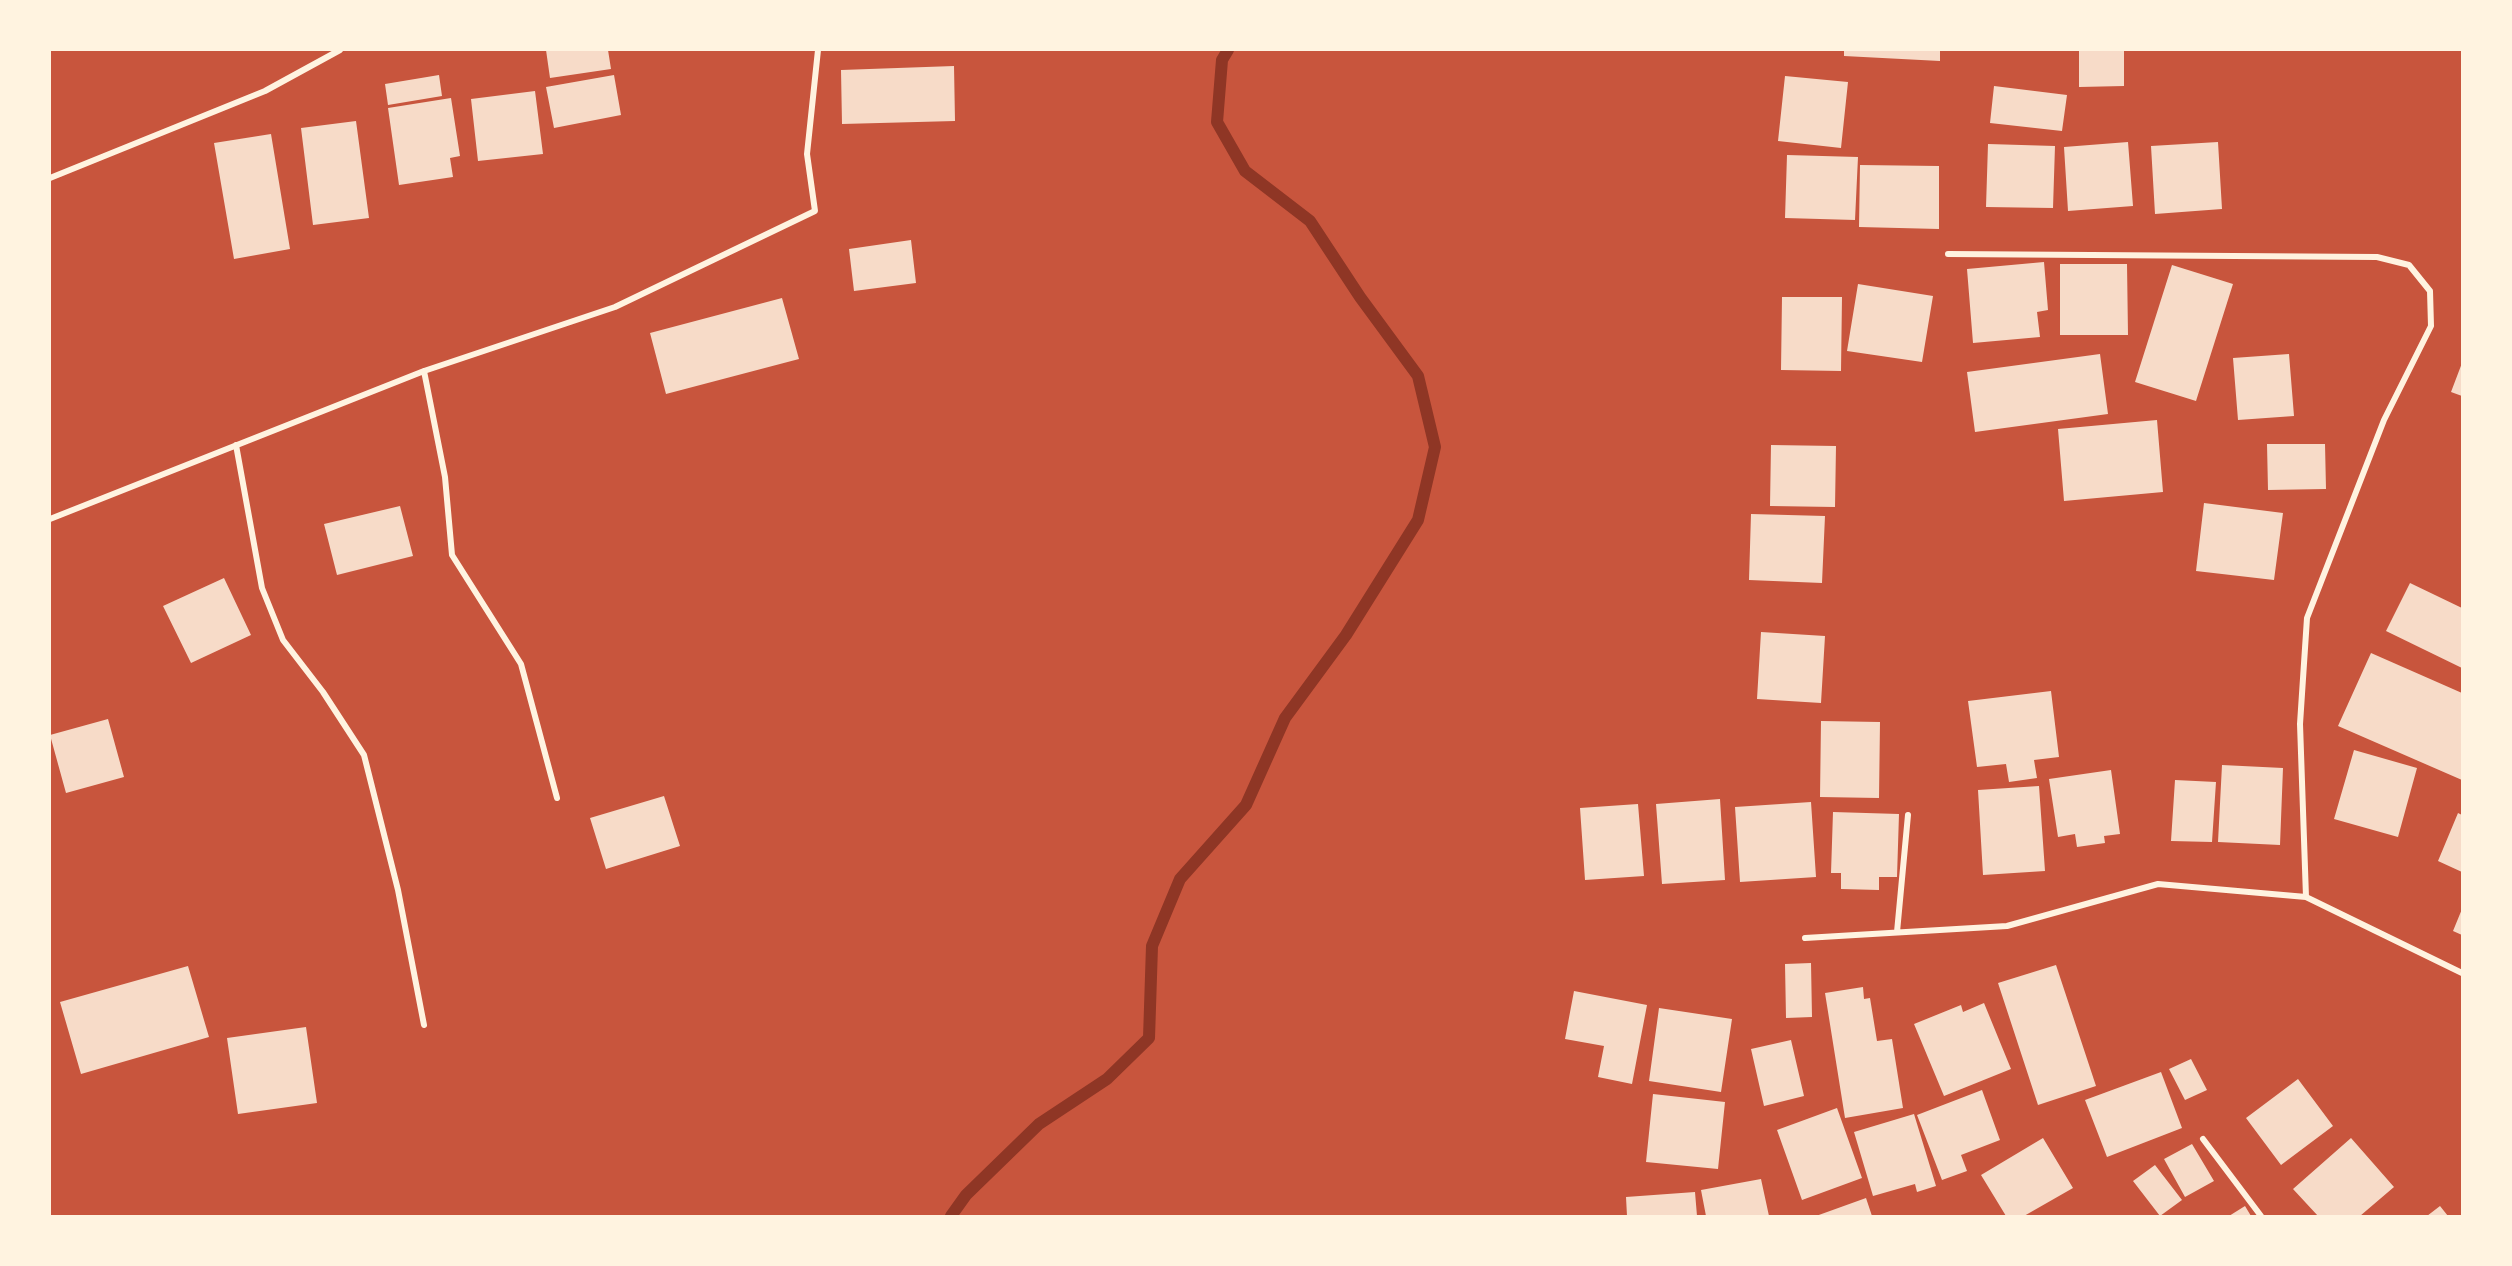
<!DOCTYPE html>
<html>
<head>
<meta charset="utf-8">
<style>
	body { margin:0 }
	#map { position:relative; width:2512px; height:1266px; overflow:hidden; background:#c8553d; font-family:"Asap Condensed",sans-serif }
	canvas { display:block }
	.frame { position:absolute; inset:0; border:51px solid #fff3e0; pointer-events:none }
</style>
</head>
<body>
<div id="map">
<canvas width="2512" height="1266"></canvas>
<div class="frame"></div>
</div>
<script>
const ctx = document.querySelector('canvas').getContext('2d');
ctx.lineJoin = 'round';
function stroke(path, color, width, dash) {
  ctx.strokeStyle = color;
  ctx.lineWidth = width;
  ctx.lineCap = dash ? 'butt' : 'round';
  ctx.setLineDash(dash || []);
  ctx.stroke(path);
}
function paint(path, color) {
  ctx.fillStyle = color;
  ctx.fill(path, 'evenodd');
}
stroke(new Path2D(`
	M951,1216L966,1195L1039,1124L1107,1079L1149,1038L1152,946L1180,879L1246,805L1285,718L1346,635L1418,520L1435,447L1418,376L1360,297L1310,221L1245,171L1217,122L1222,60L1228,50`), '#8f3625', 12);
paint(new Path2D(`
	M546,50H608L611,69L550,78Z
	M1844,50H1940V61L1844,56Z
	M2079,50H2124V86L2079,87Z
	M954,66L955,121L842,124L841,70Z
	M439,75L442,96L388,105L385,84Z
	M614,75L621,115L554,128L546,87Z
	M1785,76L1848,82L1841,148L1778,141Z
	M1994,86L2067,95L2062,131L1990,123Z
	M535,91L543,154L478,161L471,99Z
	M451,98L460,156L450,158L453,177L399,185L388,108Z
	M356,121L369,218L313,225L301,128Z
	M271,134L290,249L234,259L214,143Z
	M2128,142L2133,206L2068,211L2064,147Z
	M2218,142L2222,209L2155,214L2151,146Z
	M1988,144L2055,146L2053,208L1986,207Z
	M1787,155L1858,157L1855,220L1785,218Z
	M1860,165L1939,166V229L1859,227Z
	M911,240L916,283L854,291L849,249Z
	M2044,262L2048,310L2037,312L2040,337L1973,343L1967,269Z
	M2060,264H2127L2128,335H2060Z
	M2172,265L2233,284L2196,401L2135,382Z
	M1858,284L1933,296L1922,362L1847,351Z
	M1782,297H1842L1841,371L1781,370Z
	M782,298L799,359L666,394L650,333Z
	M2100,354L2108,414L1975,432L1967,372Z
	M2289,354L2294,416L2238,420L2233,358Z
	M2462,363V396L2451,392Z
	M2157,420L2163,492L2064,501L2058,429Z
	M2267,444H2325L2326,489L2268,490Z
	M1771,445L1836,446L1835,507L1770,506Z
	M2204,503L2283,513L2274,580L2196,571Z
	M400,506L413,556L337,575L324,524Z
	M1751,514L1825,516L1822,583L1749,580Z
	M224,578L251,635L191,663L163,606Z
	M2410,583L2462,608V668L2386,631Z
	M1761,632L1825,636L1821,703L1757,699Z
	M2371,653L2462,693V780L2338,726Z
	M2051,691L2059,757L2034,760L2037,778L2009,782L2006,764L1977,767L1968,701Z
	M108,719L124,777L66,793L50,735Z
	M1821,721L1880,722L1879,798L1820,797Z
	M2354,750L2417,768L2398,837L2334,819Z
	M2222,765L2283,768L2280,845L2218,842Z
	M2111,770L2120,834L2104,836L2105,843L2077,847L2075,834L2058,837L2049,779Z
	M2175,780L2216,782L2212,842L2171,841Z
	M2039,786L2045,871L1983,875L1978,790Z
	M664,796L680,846L606,869L590,818Z
	M1720,799L1725,880L1662,884L1656,804Z
	M1811,802L1816,877L1740,882L1735,807Z
	M1638,804L1644,876L1585,880L1580,808Z
	M1833,812L1899,814L1897,877H1879V890L1841,889V873H1831Z
	M2458,813L2462,815V872L2438,861Z
	M2462,909V935L2453,931Z
	M1811,963L1812,1017L1786,1018L1785,964Z
	M2056,965L2096,1086L2038,1105L1998,983Z
	M188,966L209,1037L81,1074L60,1002Z
	M1863,987L1864,999L1870,998L1877,1041L1892,1039L1903,1108L1845,1118L1825,993Z
	M1574,991L1647,1005L1632,1084L1598,1077L1604,1046L1565,1039Z
	M1984,1003L2011,1069L1944,1096L1914,1024L1961,1005L1963,1012Z
	M1659,1008L1732,1019L1721,1092L1649,1081Z
	M306,1027L317,1103L238,1114L227,1038Z
	M1791,1040L1804,1096L1764,1106L1751,1049Z
	M2191,1059L2207,1090L2185,1100L2169,1069Z
	M2161,1072L2182,1128L2107,1157L2085,1100Z
	M2298,1079L2333,1126L2281,1165L2246,1118Z
	M1982,1090L2000,1140L1961,1155L1967,1171L1942,1180L1917,1115Z
	M1653,1094L1725,1102L1718,1169L1646,1162Z
	M1837,1108L1862,1178L1802,1200L1777,1130Z
	M1914,1114L1936,1186L1917,1192L1915,1184L1873,1196L1854,1132Z
	M2043,1138L2073,1188L2024,1216H2006L1981,1175Z
	M2351,1138L2394,1187L2360,1216H2318L2293,1189Z
	M2192,1144L2214,1181L2185,1197L2164,1159Z
	M2155,1165L2182,1200L2160,1216L2133,1181Z
	M1761,1179L1769,1216H1706L1701,1190Z
	M1695,1192L1697,1216H1627L1626,1197Z
	M1866,1198L1872,1216H1816Z
	M2245,1206L2251,1216H2229Z
	M2440,1206L2448,1216H2427Z`), '#f7dbc8');
stroke(new Path2D(`
	M50,178L265,91L340,50
	M1948,254L2377,257L2409,265L2430,291L2431,326L2384,420L2307,618L2300,724L2306,897
	M424,371L445,477L452,555L521,664L557,798
	M236,445L262,588L283,640L323,692L364,755L398,890L424,1025
	M50,519L424,371L615,307L815,211L807,154L818,50
	M1897,932L1908,815
	M1805,938L2007,926L2158,884L2306,897L2462,973
	M2203,1139L2261,1216`), '#fff3e0', 6);
</script>
</body>
</html>
